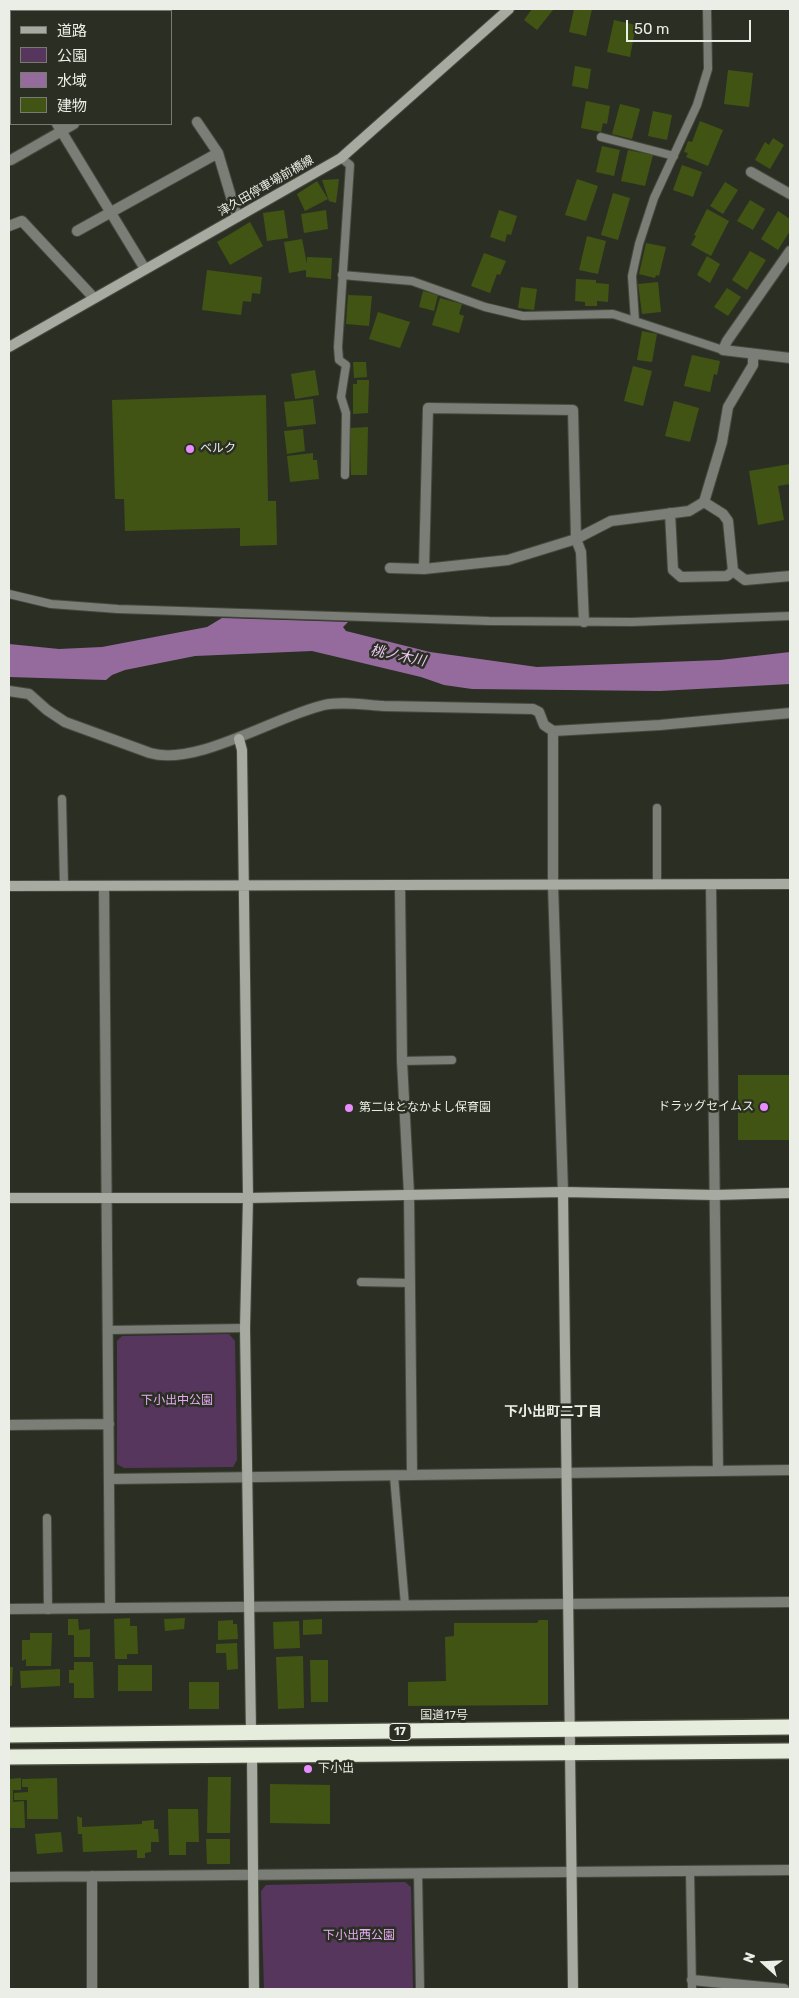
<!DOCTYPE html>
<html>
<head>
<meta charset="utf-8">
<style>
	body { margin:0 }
	#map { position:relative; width:799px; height:1998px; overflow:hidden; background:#2b2f23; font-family:Rubik,"Noto Sans JP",sans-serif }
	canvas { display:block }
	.frame { position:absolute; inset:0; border:10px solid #ebeee6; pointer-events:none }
	.legend { position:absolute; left:10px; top:10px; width:162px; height:115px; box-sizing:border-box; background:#2b2f23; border:1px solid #787b71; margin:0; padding:6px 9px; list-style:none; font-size:15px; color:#ebeee6 }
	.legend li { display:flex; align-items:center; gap:10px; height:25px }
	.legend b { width:25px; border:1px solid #787b71 }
	.north { position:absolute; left:739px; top:1938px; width:50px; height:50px; -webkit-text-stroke:4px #2b2f23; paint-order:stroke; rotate:290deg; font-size:14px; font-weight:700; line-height:20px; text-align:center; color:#ebeee6 }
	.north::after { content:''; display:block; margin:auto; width:18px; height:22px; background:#ebeee6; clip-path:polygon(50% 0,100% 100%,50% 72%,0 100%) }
	.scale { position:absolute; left:626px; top:20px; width:125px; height:22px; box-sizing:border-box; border:2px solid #ebeee6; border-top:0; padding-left:6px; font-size:15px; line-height:18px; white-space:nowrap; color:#ebeee6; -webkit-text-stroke:4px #2b2f23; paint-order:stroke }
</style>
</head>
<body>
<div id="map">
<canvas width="799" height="1998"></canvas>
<div class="frame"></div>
<ul class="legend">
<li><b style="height:6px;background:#a6aaa0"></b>道路</li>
<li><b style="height:14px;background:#57365e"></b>公園</li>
<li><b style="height:14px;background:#956b9e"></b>水域</li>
<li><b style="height:14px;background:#415413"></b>建物</li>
</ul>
<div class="north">N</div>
<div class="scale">50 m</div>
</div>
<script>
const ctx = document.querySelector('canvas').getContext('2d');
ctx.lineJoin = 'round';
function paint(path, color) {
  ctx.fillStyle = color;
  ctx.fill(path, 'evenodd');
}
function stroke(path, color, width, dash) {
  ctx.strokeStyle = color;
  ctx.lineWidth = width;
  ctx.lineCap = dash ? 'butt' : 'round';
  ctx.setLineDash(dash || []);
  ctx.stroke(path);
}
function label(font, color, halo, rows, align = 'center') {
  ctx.font = font + ' Rubik,"Noto Sans JP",sans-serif';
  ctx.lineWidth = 5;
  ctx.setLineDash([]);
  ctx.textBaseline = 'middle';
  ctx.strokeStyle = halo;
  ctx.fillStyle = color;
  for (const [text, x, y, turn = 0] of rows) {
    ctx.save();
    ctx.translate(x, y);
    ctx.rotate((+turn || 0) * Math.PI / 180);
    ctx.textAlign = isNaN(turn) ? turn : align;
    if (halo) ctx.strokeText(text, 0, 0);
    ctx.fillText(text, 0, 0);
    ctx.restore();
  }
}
paint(new Path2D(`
	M229,1334L235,1341L237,1460L233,1467L124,1468L117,1464V1341L122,1336Z
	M405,1882L411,1887L413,1989H264L261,1891L266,1885Z`), '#57365e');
paint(new Path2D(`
	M222,618L348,622L343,627L346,631L430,652L537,667L720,660L790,652V684L660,691L472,689L444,685L421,677L312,651L195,656L125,670L112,675L106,680L9,677V644L59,649L102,647L207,627Z`), '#956b9e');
paint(new Path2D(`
	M532,9L553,10L537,30L524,20Z
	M574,9H592L586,36L569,32Z
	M614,20L636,25L630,57L607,52Z
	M575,66L591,69L588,89L572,86Z
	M728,70L753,73L749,107L724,104Z
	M586,101L610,106L607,124L603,123L601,132L581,128Z
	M620,104L640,109L632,139L612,134Z
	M653,111L672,115L667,140L648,136Z
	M700,121L723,130L708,166L686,157L688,153L684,152L688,141L692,142Z
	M773,138L784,145L770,169L755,160L765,142L769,145Z
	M602,146L620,150L614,176L596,172Z
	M628,150L653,155L645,186L621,181Z
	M682,165L702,172L693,197L673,190Z
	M339,179L336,203L329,201L322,180Z
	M577,179L598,186L586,221L565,215Z
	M317,181L328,199L305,211L297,194Z
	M725,182L738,190L723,214L710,206Z
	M613,193L630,198L618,240L601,235Z
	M750,200L765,209L753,230L737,221Z
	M707,209L729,221L711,256L691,245L696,236L694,235Z
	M284,210L288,238L267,241L263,213Z
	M326,210L328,229L304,233L301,214Z
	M499,210L517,216L511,235L507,234L505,242L490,237Z
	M778,211L790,219V231L778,250L761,239Z
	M250,222L263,246L230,265L217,242Z
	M587,236L606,241L598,274L579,270Z
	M302,239L307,264V257L332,258L331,279L306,277V270L289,273L284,242Z
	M646,243L666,247L659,276L656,275L655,278L639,274Z
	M750,251L766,260L747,290L732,280Z
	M484,253L506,261L500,275L497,274L490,293L471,286Z
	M707,256L720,264L710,283L697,275Z
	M207,270L262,277L260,294L252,293L251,302L243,301L241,315L202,310Z
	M576,279L596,280V283L609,284L608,302L597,301V306H585V302L575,301Z
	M658,282L661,312L642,314L638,284Z
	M521,287L537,289L534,310L518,308Z
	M727,288L741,297L728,316L714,307Z
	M423,291L438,295L434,311L419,307Z
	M348,295L372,296L369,326L346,324Z
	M440,298L462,304L459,314L464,316L459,333L432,325Z
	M378,312L410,322L400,348L369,339Z
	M642,331L657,334L652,362L637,360Z
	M692,355L720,361L717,375L714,374L710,392L684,386Z
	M353,362H366L367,377L354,378Z
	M633,366L652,371L643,406L624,401Z
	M315,370L319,395L295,399L291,374Z
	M357,380H369L368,413L353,414V384H357Z
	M266,395L268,501H276L277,545L240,546V528L125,531L124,499H115L112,400Z
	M313,399L316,424L287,427L284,402Z
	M674,401L699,408L690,442L665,436Z
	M368,427L367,475H351L350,428Z
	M303,429L305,451L287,454L284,431Z
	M313,453V460H317L319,479L290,482L287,456Z
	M790,464V484L778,486L784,520L758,525L749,471Z
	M738,1075H790V1140H738Z
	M130,1618V1626H137L138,1654H127V1659H115L114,1619Z
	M185,1618L184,1629L165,1631L164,1619Z
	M68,1619H78L79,1630L90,1629V1657H74V1635H68Z
	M322,1619V1634L303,1635V1620Z
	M233,1620V1624H237L238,1639L218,1640V1621Z
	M539,1620H548V1705L408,1706V1682L446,1681L445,1637L454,1636V1623H537Z
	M299,1621L300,1648L274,1649L273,1622Z
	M30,1633H52L51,1666H26V1659L22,1661V1640H30Z
	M237,1643L238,1669L227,1670L226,1653H216V1644Z
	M303,1656L304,1708L278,1709L276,1657Z
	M310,1660H328V1702H311Z
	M74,1662H93L94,1698H74V1683H69V1670H74Z
	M118,1665H152V1691H118Z
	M9,1667H13L12,1686H9Z
	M60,1669V1686L21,1688L20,1671Z
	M189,1682H219V1709H189Z
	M208,1777H231L230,1833H207Z
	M21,1778V1790H13V1802L24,1801L25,1828H9V1779Z
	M57,1778L58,1819H27V1800H14V1793L28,1792V1787H22V1779Z
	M270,1784L330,1785V1824L270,1823Z
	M168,1809H198L199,1842H186V1855H169Z
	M77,1816L82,1818V1827L142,1824V1821L154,1820V1829H158L159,1842H151V1852L145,1853V1858H137V1850L83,1852L82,1834H78Z
	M61,1832L63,1852L37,1854L35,1834Z
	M206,1839H230V1864H207Z`), '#415413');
const lane = new Path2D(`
	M601,137L674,156
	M341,158L350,165L338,347L339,360L346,365L341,397L346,413L345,475
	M342,275L412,281L485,307L523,316L613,314L723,350
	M635,321L632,276L639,244L654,198L697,105L708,69L707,9
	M9,594L51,604L118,609L489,621L632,622L790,616
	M62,799L64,886
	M657,808V885
	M402,1061L452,1060
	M361,1282L410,1283
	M108,1330L245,1328
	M394,1476L405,1605
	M47,1518L48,1610
	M690,1871L692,1989
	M418,1873L420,1989`);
const street = new Path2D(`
	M197,122L218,153L237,217
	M57,124L145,269
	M11,160L74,124
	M751,172L790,194
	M9,226L22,221L94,298
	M77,231L218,153
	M790,251L727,341L723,350L790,358
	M704,502L723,514L728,521L733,571L745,580L790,576
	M670,513L673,570L681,577L727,576L733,571
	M390,568L424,569L508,560L576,539L611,521L689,511L704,502L722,442L728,407L753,365V355
	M424,569L428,408L573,410L576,539L581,552L584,622
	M9,691L29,694L47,710L65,722L150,753C196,767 276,716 324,705C342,701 366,705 384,706C434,707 483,708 533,709L539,712L544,725L553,731L660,725L790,713
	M553,731V885L563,1192
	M711,885L718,1471
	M104,886L110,1608
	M400,887L402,1061L409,1194L412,1474
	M9,1425L109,1424
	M109,1479L790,1470
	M9,1609L790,1602
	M9,1877L790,1870
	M692,1980L784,1989
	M92,1989V1876`);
const secondary = new Path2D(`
	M9,347L341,158L509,9
	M239,739L242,750L248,1198L245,1328L251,1732
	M9,886L790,884
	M563,1192L573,1989
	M9,1198H248L563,1192L715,1195L790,1193
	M252,1756L254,1989`);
const highway = new Path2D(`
	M9,1735L790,1727
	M9,1757L790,1751`);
stroke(lane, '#464a3e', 10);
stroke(street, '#464a3e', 12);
stroke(secondary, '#464a3e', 12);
stroke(highway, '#464a3e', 18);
stroke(lane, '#7b7d77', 8);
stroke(street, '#7b7d77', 10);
stroke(secondary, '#a6aaa0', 10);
stroke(highway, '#e7eddd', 15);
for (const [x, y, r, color] of [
	[190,449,5,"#e98dfe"],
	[764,1107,5,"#e98dfe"],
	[349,1108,5,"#e98dfe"],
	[308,1769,5,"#e98dfe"]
]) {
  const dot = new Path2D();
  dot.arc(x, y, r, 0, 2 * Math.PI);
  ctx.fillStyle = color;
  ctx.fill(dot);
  stroke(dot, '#2b2f23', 2);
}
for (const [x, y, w] of [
	[400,1732,22]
]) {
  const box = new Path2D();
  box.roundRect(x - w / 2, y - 8.5, w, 17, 4);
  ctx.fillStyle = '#2b2f23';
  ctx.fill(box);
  stroke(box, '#ebeee6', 1);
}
label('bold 11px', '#ebeee6', null, [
	["17",400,1732]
]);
label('12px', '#ebeee6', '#2b2f23', [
	["津久田停車場前橋線",266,186,-30],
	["国道17号",444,1716]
]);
label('12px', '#ebeee6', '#2b2f23', [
	["ベルク",200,449],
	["ドラッグセイムス",754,1107,"right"],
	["第二はとなかよし保育園",359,1108],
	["下小出",318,1769]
], 'left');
label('12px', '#e7abf5', '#2b2f23', [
	["下小出中公園",177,1401],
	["下小出西公園",359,1936]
]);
label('italic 14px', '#efcbf8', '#2b2f23', [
	["桃ノ木川",398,656,12]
]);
label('bold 14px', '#ebeee6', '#2b2f23', [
	["下小出町二丁目",553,1412]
]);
</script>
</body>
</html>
